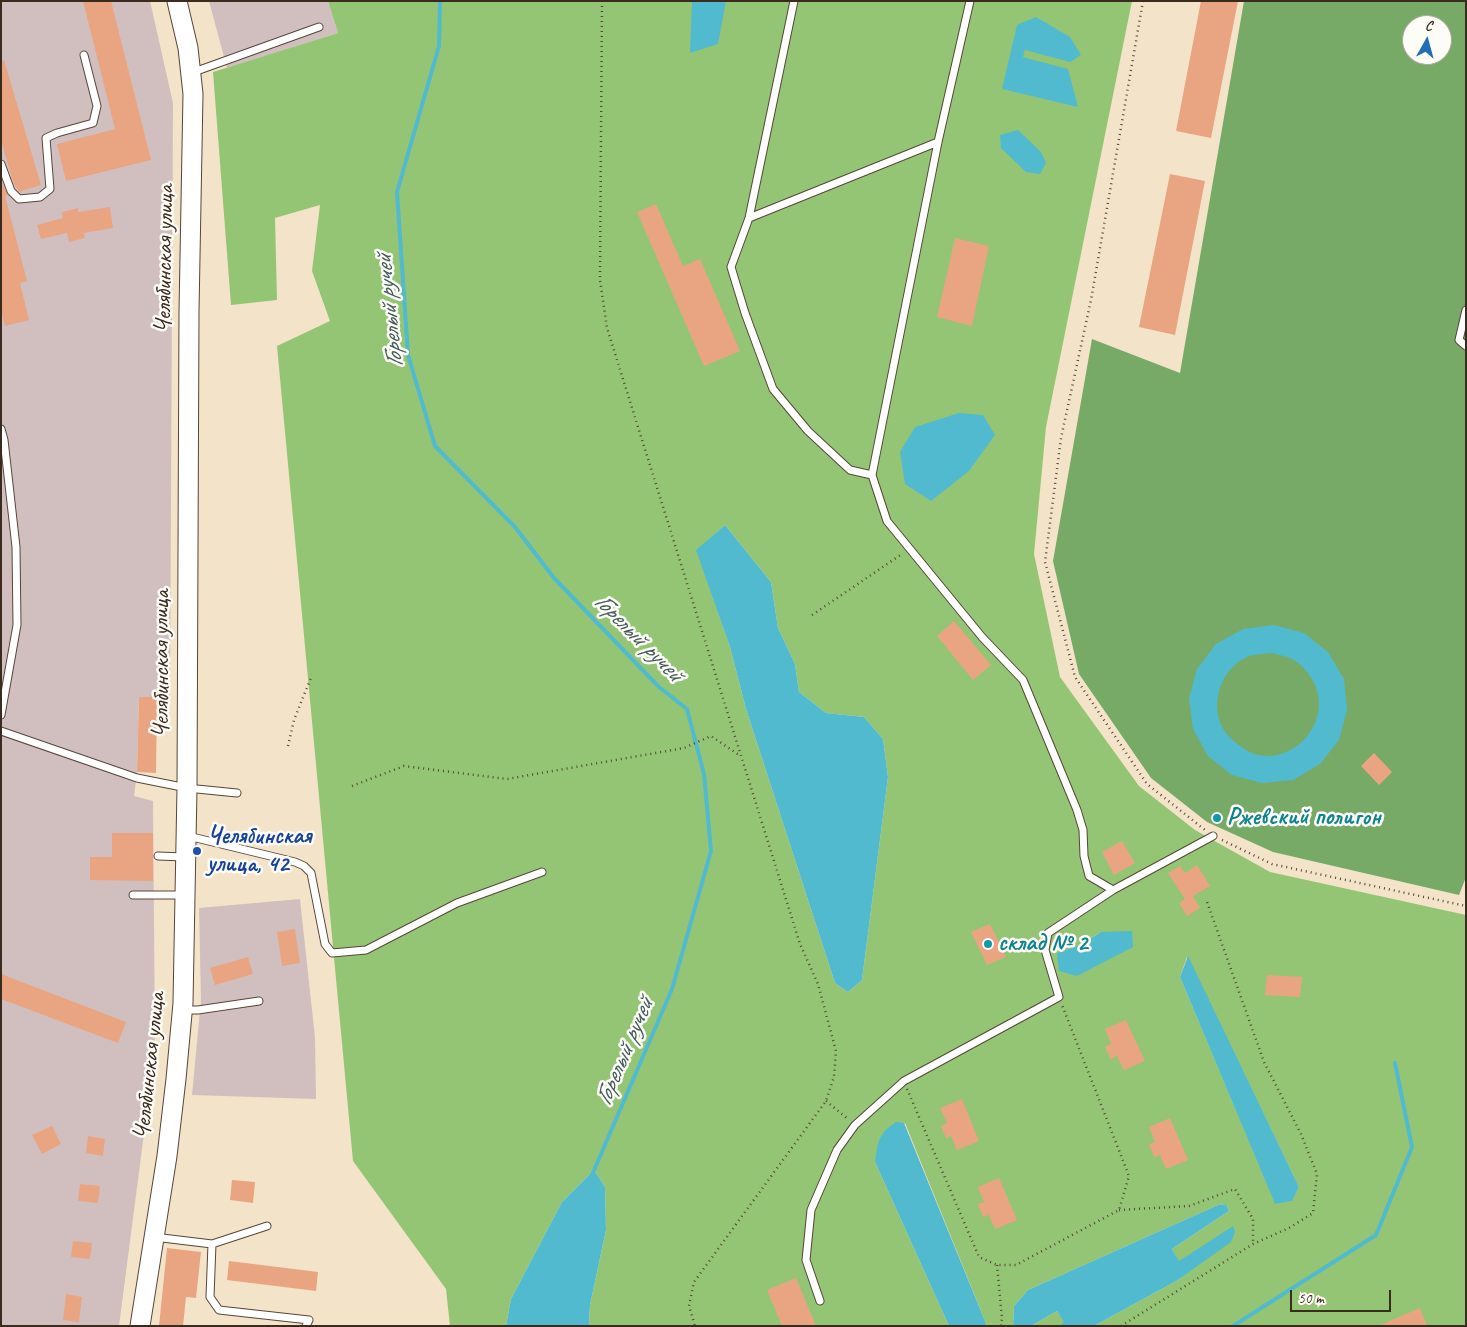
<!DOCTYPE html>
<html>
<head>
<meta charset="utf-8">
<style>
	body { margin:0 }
	#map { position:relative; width:1467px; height:1327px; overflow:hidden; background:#f3e3c8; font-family:Caveat,sans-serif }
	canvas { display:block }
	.frame { position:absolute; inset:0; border:2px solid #3b2a1e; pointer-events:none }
	.north { position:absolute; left:1402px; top:15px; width:50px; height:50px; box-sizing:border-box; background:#fdfcf7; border:1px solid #afa8a0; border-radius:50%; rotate:7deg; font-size:14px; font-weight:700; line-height:20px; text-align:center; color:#3b2a1e }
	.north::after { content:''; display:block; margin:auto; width:18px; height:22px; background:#1f6fb2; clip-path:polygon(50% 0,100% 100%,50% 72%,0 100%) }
	.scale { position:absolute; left:1290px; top:1290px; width:101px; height:22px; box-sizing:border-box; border:2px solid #3b2a1e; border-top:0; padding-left:6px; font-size:15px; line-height:18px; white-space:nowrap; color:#3b2a1e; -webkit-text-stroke:4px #fdfcf7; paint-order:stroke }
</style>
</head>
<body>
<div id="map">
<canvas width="1467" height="1327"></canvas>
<div class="frame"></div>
<div class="north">С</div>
<div class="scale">50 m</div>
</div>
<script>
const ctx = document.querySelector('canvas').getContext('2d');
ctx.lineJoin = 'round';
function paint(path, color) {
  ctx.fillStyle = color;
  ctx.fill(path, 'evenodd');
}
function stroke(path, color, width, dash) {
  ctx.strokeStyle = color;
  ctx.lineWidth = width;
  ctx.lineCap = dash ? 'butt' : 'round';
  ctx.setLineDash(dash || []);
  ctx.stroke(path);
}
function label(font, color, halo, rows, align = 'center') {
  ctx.font = font + ' Caveat,sans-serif';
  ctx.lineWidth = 5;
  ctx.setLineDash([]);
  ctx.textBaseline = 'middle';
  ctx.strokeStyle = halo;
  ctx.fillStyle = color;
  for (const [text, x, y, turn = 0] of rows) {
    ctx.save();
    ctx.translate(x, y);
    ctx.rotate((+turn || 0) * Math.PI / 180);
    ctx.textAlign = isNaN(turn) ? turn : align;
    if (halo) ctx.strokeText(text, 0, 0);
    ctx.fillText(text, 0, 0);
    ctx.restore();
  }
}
paint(new Path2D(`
	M1,1H150L173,103L170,698L139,697L137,773L134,796L153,801L155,1049L119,1326H1Z
	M209,1H328L338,33L227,68Z
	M300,899L315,1038L316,1099L192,1095L201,1000L199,908Z`), '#d1bfbf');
paint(new Path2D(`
	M328,1H1132L1046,427L1034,554L1060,677L1139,786L1195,830L1270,872L1466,915V1326H1094L1178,1280L1193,1268L1179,1262L1172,1249L1229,1211L1226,1204L1218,1205L1028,1290L1014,1306L1013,1326H987L905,1123L875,1162L949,1326H589L590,1305L606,1230L605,1187L594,1170L562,1202L511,1299L506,1326H450L446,1289L353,1161L277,346L330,321L312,271L320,205L275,218L277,300L231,305L213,72L338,33ZM725,525L771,582L778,628L795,664L799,692L826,713L864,717L883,739L888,777L862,980L848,992L835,983L746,709L730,647L697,550ZM1101,932L1077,976L1058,953L1080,945ZM1187,957L1299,1187L1291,1201L1275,1203L1180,977Z
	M1057,1311L1065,1322L1059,1326H1031Z`), '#94c575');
paint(new Path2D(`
	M1244,1H1466V877L1459,895L1273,852L1207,822L1151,778L1079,674L1053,561L1092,339L1180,373ZM1412,25H1442V55H1412Z`), '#7a6');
paint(new Path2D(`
	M692,1H726L718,44L690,53Z
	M1036,17L1070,37L1081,55L1070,62L1025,50L1023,57L1068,69L1078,107L1002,89L1017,25Z
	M1018,130L1041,152L1046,163L1040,174L1026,172L1001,148L1000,135Z
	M959,413L983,415L995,435L969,471L931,501L905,484L900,452L915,427Z
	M725,525L771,582L778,628L795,664L799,692L826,713L864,717L883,739L888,777L862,980L848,992L835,983L746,709L730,647L696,550Z
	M1274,625L1304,633L1328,652L1344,679L1347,710L1339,740L1320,764L1293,780L1262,783L1232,775L1208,756L1193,729L1189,698L1197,669L1216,644L1243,629ZM1272,653C1278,655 1285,656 1290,658C1299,662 1307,671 1312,679C1339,727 1280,778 1240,746C1231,739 1222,731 1219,719C1212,694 1226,662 1253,655C1259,654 1266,654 1272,653Z
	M1132,931L1133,947L1077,976L1059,971L1057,953L1080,945L1101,932Z
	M1188,956L1299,1187L1292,1201L1275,1204L1180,977Z
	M896,1122L904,1123L987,1326H949L875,1162C878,1141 878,1134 896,1122Z
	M594,1170L605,1187L606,1230L590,1305L589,1326H506L511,1299L562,1202Z
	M1226,1204L1229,1211L1172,1249L1179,1261L1233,1226L1235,1232L1231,1242L1178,1280L1094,1326H1059L1064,1322L1057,1311L1031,1326H1013L1014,1306L1028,1290L1218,1205Z`), '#51bace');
stroke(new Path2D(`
	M440,1L439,46L397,192L408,355L435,446L515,527L554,578L659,687L687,709L704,774L711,851L672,989L592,1175
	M1233,1326L1376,1235L1412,1147L1395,1063`), '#51bace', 4);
paint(new Path2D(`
	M83,1H111L151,160L66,181L57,144L115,129Z
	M1201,1H1238L1211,138L1176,131Z
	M4,60L41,185L19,192L13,182L1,140V61Z
	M1170,174L1205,181L1175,335L1139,327Z
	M1,185H3L8,195L5,196L27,281L20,283L29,320L5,326L1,311Z
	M656,204L683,266L700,259L740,351L704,366L637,212Z
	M110,207L113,228L84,233L85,238L69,242L67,233L41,239L37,225L63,218L62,212L78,208V212Z
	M955,238L989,246L972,326L937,317Z
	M954,621L991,665L973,680L937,636Z
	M139,697H157L156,773L137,772Z
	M1374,753L1392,772L1379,785L1361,766Z
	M112,833H153V881L90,880V857H112Z
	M1122,841L1135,863L1114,875L1102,852Z
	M1197,865L1210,886L1193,896L1200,908L1187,916L1179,903L1185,899L1168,873L1180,866L1185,873Z
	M990,924L1006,957L987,965L971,932Z
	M295,929L300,963L282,966L277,932Z
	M248,957L253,974L215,985L210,968Z
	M1,974L126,1022L118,1043L1,999Z
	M1267,975L1302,977L1300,997L1265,995Z
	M1126,1020L1145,1061L1124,1070L1117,1056L1111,1059L1105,1047L1111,1044L1105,1029Z
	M962,1099L979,1141L957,1150L951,1136L946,1138L941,1126L947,1123L940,1108Z
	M1170,1118L1188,1160L1166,1169L1160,1155L1154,1157L1149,1144L1155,1142L1149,1127Z
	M52,1126L61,1144L42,1154L32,1135Z
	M88,1136L105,1139L103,1156L86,1153Z
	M999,1178L1017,1220L995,1229L989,1215L983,1217L978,1204L984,1202L978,1187Z
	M232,1180L255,1182L253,1203L230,1200Z
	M80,1184L100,1186L98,1203L78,1201Z
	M73,1241L92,1243L90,1259L71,1257Z
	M167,1248L201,1252L196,1298L186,1297L183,1326H159Z
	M229,1261L318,1272L316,1291L227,1280Z
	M796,1278L816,1326H782L767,1290Z
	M66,1294L82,1297L79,1322L63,1320Z
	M1420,1308L1427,1326H1378Z`), '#e9a581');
const lane = new Path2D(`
	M970,1L938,142L872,475L887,521L982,637L1023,680L1077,810L1083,830L1084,856L1089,876L1113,890L1213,836
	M191,73L319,27
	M1,164L11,191L19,199L40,197L50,189L46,138L57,133L93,123L97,106L84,55
	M749,218L794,1
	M1466,310L1459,340L1466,346
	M1,429L4,440L16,547L17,625L1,715
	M872,475L850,470L808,431L773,389L745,313L731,267L749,218L938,142
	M1,731L137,778L187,788L237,793
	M188,836L295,862L304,866L311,873L325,944L332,953L366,950L457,903L542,872
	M158,856L185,857
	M133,895H185
	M183,1010H198L259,1001
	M154,1237L212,1244L267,1226
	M212,1244L210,1297L219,1310L309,1320L306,1326
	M820,1301L806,1260L811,1210L837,1150L855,1125L904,1081L1059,997L1045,950L1048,933L1113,890`);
const secondary = new Path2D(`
	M140,1326L167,1156L176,1079L183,1003L187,788L189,311L193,94L188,48L177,1`);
stroke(lane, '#574638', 9);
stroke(secondary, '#574638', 21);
stroke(new Path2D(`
	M602,1L600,280L607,328L800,944L818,984L836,1051L834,1077L826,1101L694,1282L689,1306L695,1326
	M1143,1L1091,300L1061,438L1045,562L1075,677L1147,784L1205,830
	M812,615L902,554
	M288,746L294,720L312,675
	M352,786L404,766L507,779L684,748L711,736L739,755
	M1222,840L1272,864L1466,906
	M907,1089L979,1257L997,1265H1016L1119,1210L1129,1176L1062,1005
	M826,1101L848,1119
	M1119,1210L1189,1206L1235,1189L1253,1219V1244
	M997,1265L1002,1318L1001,1326
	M1121,1326L1253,1244L1289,1228L1313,1213L1317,1174L1301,1134L1264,1062L1207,902`), '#574638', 2.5, [1, 4]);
stroke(lane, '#fff', 7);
stroke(secondary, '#fff', 19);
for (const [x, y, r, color] of [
	[1217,818,5,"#0f9aa8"],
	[197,851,5,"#1a4fb4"],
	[988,944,5,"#0f9aa8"]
]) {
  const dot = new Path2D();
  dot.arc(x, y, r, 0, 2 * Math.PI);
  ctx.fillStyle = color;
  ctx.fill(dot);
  stroke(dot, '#fdfcf7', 2);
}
label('24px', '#3b2a1e', '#fdfcf7', [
	["Челябинская улица",165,259,-89],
	["Челябинская улица",162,664,-90],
	["Челябинская улица",150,1066,-84]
]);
label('bold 24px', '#0d838f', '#fdfcf7', [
	["Ржевский полигон",1227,818],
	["склад № 2",998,944]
], 'left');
label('bold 24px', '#164399', '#fdfcf7', [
	["Челябинская",207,837],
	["улица, 42",207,865]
], 'left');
label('italic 25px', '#435c5c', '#fdfcf7', [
	["Горелый ручей",390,311,-96],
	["Горелый ручей",638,638,45],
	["Горелый ручей",625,1052,-67]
]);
</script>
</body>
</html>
